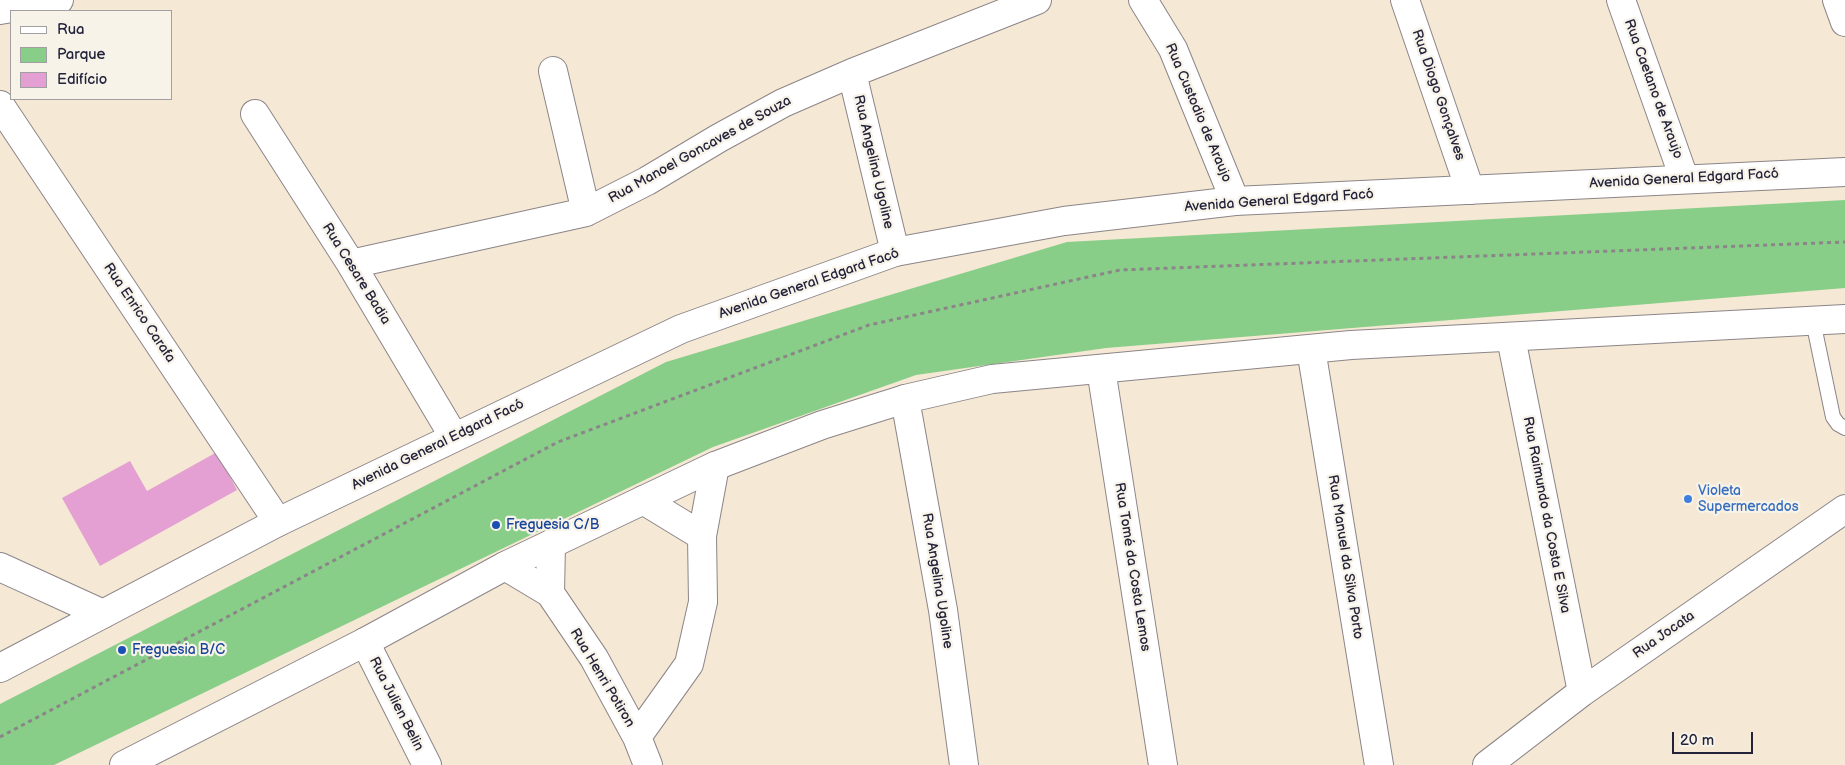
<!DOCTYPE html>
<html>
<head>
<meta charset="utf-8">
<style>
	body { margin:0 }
	#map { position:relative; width:1845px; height:765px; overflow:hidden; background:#f5e8d4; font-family:"Balsamiq Sans",sans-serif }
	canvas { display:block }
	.legend { position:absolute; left:10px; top:10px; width:162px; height:90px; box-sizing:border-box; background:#f7f3e8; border:1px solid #a29fa3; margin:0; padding:6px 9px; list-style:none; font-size:15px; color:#22223b }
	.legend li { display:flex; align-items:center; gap:10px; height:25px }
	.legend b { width:25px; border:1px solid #a29fa3 }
	.scale { position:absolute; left:1672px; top:732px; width:81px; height:22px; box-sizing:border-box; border:2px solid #22223b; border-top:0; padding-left:6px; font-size:15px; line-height:18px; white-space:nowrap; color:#22223b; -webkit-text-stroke:4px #f7f3e8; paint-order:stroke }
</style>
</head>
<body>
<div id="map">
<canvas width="1845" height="765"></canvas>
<ul class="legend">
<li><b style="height:6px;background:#fff"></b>Rua</li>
<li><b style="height:14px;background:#88ce89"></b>Parque</li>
<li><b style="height:14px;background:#e49fd3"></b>Edifício</li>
</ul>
<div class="scale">20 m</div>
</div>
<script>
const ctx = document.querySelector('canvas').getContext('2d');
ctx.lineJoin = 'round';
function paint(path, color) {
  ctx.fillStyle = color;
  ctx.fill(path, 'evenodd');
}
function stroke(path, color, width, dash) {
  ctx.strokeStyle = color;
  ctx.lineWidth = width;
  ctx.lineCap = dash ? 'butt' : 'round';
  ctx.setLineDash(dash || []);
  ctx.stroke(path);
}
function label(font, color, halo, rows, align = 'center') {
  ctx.font = font + ' "Balsamiq Sans",sans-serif';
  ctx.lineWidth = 4.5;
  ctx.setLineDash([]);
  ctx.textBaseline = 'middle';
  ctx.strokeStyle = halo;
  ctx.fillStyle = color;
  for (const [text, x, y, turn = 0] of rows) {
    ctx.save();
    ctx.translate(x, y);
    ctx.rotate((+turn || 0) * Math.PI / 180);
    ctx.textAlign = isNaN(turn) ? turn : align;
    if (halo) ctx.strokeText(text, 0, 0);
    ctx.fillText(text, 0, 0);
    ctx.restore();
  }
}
paint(new Path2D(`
	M1845,200V288L1106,348L916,375L713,447L54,765H0V704L666,362L1067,242Z`), '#88ce89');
paint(new Path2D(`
	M217,452L237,490L100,566L62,498L130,461L147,491Z`), '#e49fd3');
const service = new Path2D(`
	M1813,321L1833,417L1838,424L1845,428`);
const minor = new Path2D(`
	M1143,0L1173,49L1235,201
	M1405,0L1470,190
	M1621,0L1684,178
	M1837,0L1845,22
	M0,10L59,0
	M553,71L586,212
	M852,73L895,252
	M0,105L278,522
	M255,114L351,264L454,437
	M351,264L586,212L647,181L719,138L783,103L852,73L1037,0
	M1511,338L1582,692
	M1311,349L1379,765
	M1101,369L1163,765
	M905,399L943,610L964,765
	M643,500L702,536
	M505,566L550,593L594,658L637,737L648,765
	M0,567L103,614
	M550,593L551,544
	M365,642L427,765
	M637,737L689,664L703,602L702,536L715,466
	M1487,765L1582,692L1845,509`);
const primary = new Path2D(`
	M0,668L278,522L681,329L895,252L1064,221L1235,201L1845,172
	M124,765L365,642L505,566L715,466L822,425L905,399L992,379L1351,345L1845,319`);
stroke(service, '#8c8588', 16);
stroke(minor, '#8c8588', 30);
stroke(primary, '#8c8588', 30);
stroke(new Path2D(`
	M0,737L558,442L869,325L1120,270L1845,242`), '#8c8588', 3, [4, 4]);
stroke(service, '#fff', 14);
stroke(minor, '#fff', 28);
stroke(primary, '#fff', 28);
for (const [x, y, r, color] of [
	[1688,499,5,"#3f7fe0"],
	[496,525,5,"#1a4fb4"],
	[122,650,5,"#1a4fb4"]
]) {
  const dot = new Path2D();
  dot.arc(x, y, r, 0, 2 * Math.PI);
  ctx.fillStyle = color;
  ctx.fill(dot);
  stroke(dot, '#f7f3e8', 2);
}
label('14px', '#22223b', '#f7f3e8', [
	["Rua Caetano de Araujo",1653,89,70],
	["Rua Diogo Gonçalves",1438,95,71],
	["Rua Custodio de Araujo",1198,113,67],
	["Rua Manoel Goncaves de Souza",700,150,-29],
	["Rua Angelina Ugoline",873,162,77],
	["Avenida General Edgard Facó",1684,179,-3],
	["Avenida General Edgard Facó",1279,201,-4],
	["Rua Cesare Badia",356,274,58],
	["Avenida General Edgard Facó",809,284,-19],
	["Rua Enrico Carafa",139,313,56],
	["Avenida General Edgard Facó",438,445,-26],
	["Rua Raimundo da Costa E Silva",1546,515,79],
	["Rua Manuel da Silva Porto",1345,557,81],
	["Rua Tomé da Costa Lemos",1132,567,81],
	["Rua Angelina Ugoline",937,581,81],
	["Rua Jocata",1664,635,-35],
	["Rua Henri Potiron",602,678,59],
	["Rua Julien Belin",396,704,63]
]);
label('14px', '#366cbe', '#f7f3e8', [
	["Violeta",1698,491],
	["Supermercados",1698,507]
], 'left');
label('14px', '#164399', '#f7f3e8', [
	["Freguesia C/B",506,525],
	["Freguesia B/C",132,650]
], 'left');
</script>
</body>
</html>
